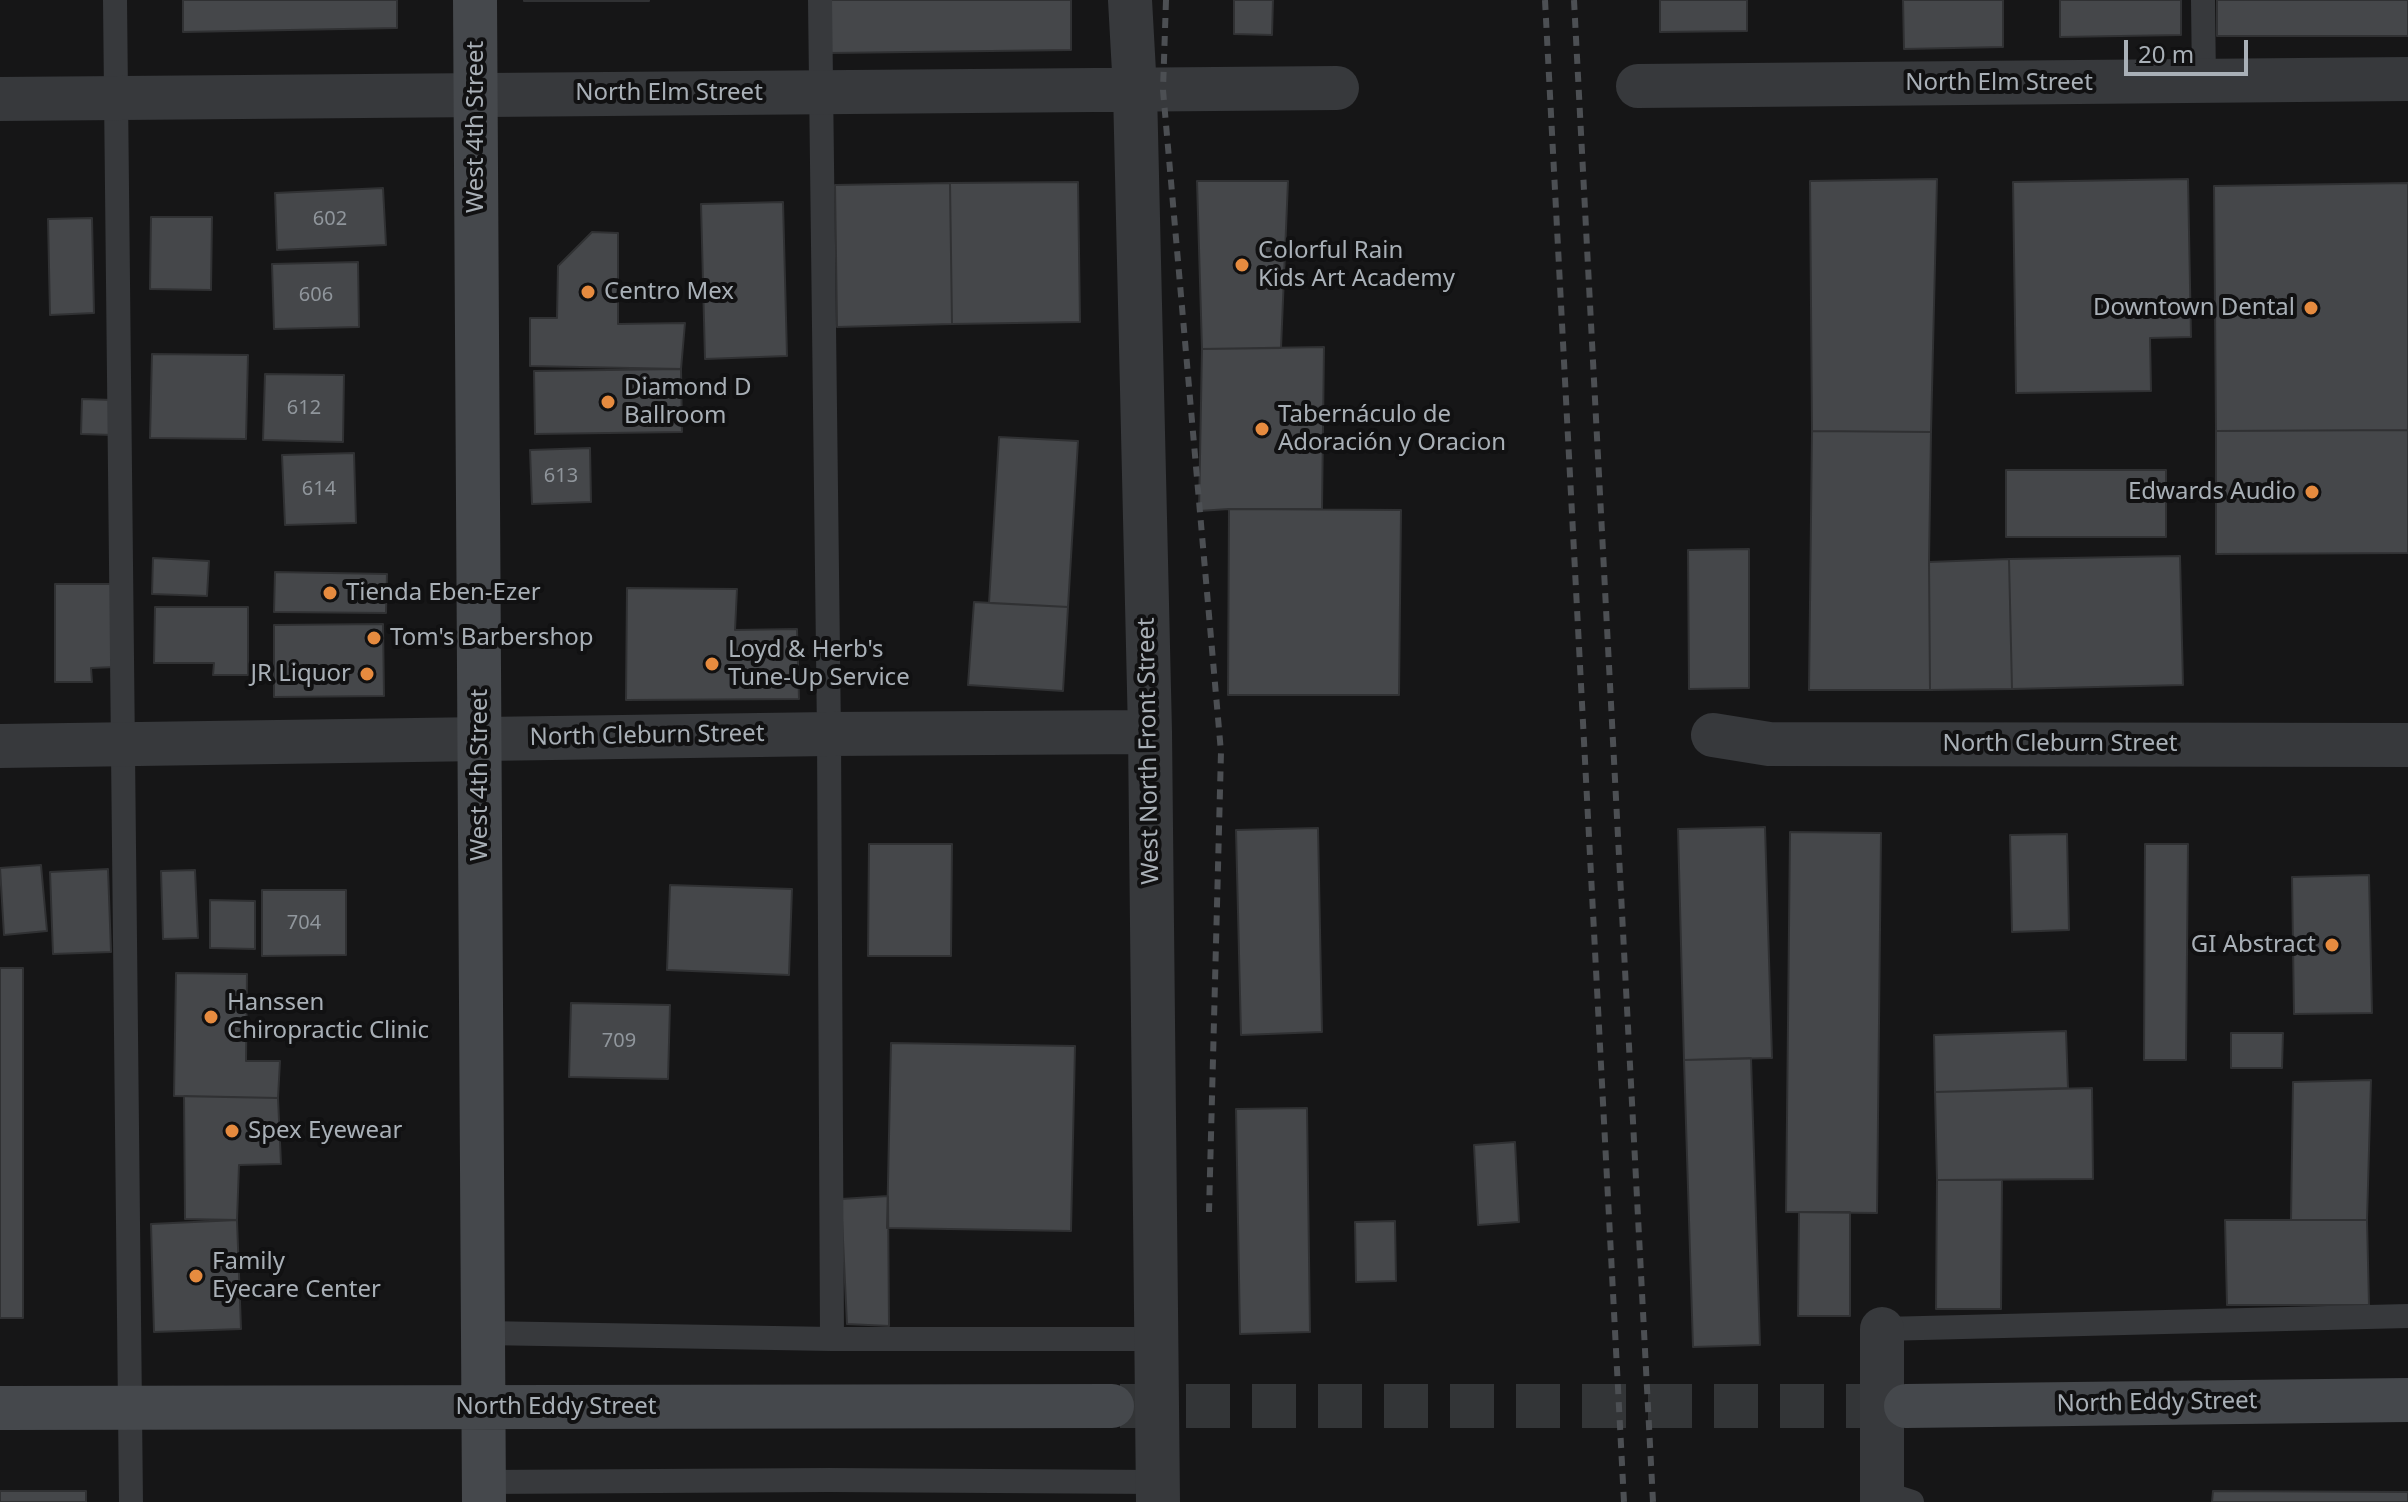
<!DOCTYPE html>
<html>
<head>
<meta charset="utf-8">
<style>
	body { margin:0 }
	#map { position:relative; width:2408px; height:1502px; overflow:hidden; background:#161617; font-family:"Noto Sans",sans-serif }
	canvas { display:block }
	.scale { position:absolute; left:2124px; top:40px; width:124px; height:36px; box-sizing:border-box; border:4px solid #a9b0b7; border-top:0; padding-left:10px; font-size:24px; line-height:28px; white-space:nowrap; color:#a9b0b7; -webkit-text-stroke:6px #111112; paint-order:stroke }
</style>
</head>
<body>
<div id="map">
<canvas width="2408" height="1502"></canvas>
<div class="scale">20 m</div>
</div>
<script>
const ctx = document.querySelector('canvas').getContext('2d');
ctx.lineJoin = 'round';
function paint(path, color) {
  ctx.fillStyle = color;
  ctx.fill(path, 'evenodd');
}
function stroke(path, color, width, dash) {
  ctx.strokeStyle = color;
  ctx.lineWidth = width;
  ctx.lineCap = dash ? 'butt' : 'round';
  ctx.setLineDash(dash || []);
  ctx.stroke(path);
}
function label(font, color, halo, rows, align = 'center') {
  ctx.font = font + ' "Noto Sans",sans-serif';
  ctx.lineWidth = 8;
  ctx.setLineDash([]);
  ctx.textBaseline = 'middle';
  ctx.strokeStyle = halo;
  ctx.fillStyle = color;
  for (const [text, x, y, turn = 0] of rows) {
    ctx.save();
    ctx.translate(x, y);
    ctx.rotate((+turn || 0) * Math.PI / 180);
    ctx.textAlign = isNaN(turn) ? turn : align;
    if (halo) ctx.strokeText(text, 0, 0);
    ctx.fillText(text, 0, 0);
    ctx.restore();
  }
}
const building = new Path2D(`
	M183,0H397V28L183,32Z
	M524,0H649V1H524Z
	M828,0H1071V50L830,53Z
	M1234,0H1273L1272,35L1234,34Z
	M1660,0H1747V31L1660,32Z
	M1903,0H2003V47L1904,49Z
	M2060,0H2181V35L2060,37Z
	M2217,0H2408V36H2217Z
	M1937,179L1931,432L1812,431L1810,181Z
	M2188,179L2191,337L2150,338L2151,391L2016,393L2013,182Z
	M1197,181H1288L1281,348L1202,349Z
	M1078,182L1080,322L952,324L950,183Z
	M950,183L952,324L837,327L835,185Z
	M2408,183V430L2216,431L2214,186Z
	M383,188L386,245L277,250L275,193Z
	M783,202L787,356L705,359L701,204Z
	M151,217H212L211,290L150,289Z
	M92,218L94,313L50,315L48,219Z
	M592,232L618,233V324L685,323L681,369L530,366V318H557L558,266Z
	M358,262L359,327L274,329L272,264Z
	M1324,347L1322,509H1229L1199,511L1202,349Z
	M152,354L248,355L246,439L150,438Z
	M681,369L682,432L535,434L534,371Z
	M265,374L344,375L343,442L263,440Z
	M82,399L113,400L112,435L81,434Z
	M2408,430V553L2216,554V431Z
	M1812,431L1931,432L1929,562L1930,690H1809Z
	M999,437L1078,441L1068,607L989,603Z
	M590,448L591,502L532,504L530,450Z
	M354,453L356,523L285,525L282,455Z
	M2006,470H2166V537H2006Z
	M1229,509L1401,510L1399,695H1228Z
	M1749,549V688L1689,689L1688,550Z
	M2180,556L2183,685L2012,689L2009,559Z
	M153,558L209,561L207,596L152,594Z
	M2009,559L2012,689L1930,690L1929,562Z
	M275,572L387,574L386,613L274,612Z
	M55,584H115V667L91,668L92,682H55Z
	M627,588L737,589L735,630L797,629L799,699L626,700Z
	M974,602L1068,607L1063,691L968,685Z
	M155,607H248V675H213L214,663H154Z
	M383,624L384,696L274,697V625Z
	M1765,827L1772,1058L1684,1060L1678,829Z
	M1318,828L1322,1032L1241,1035L1236,830Z
	M1790,832L1881,833L1877,1213L1786,1212Z
	M2067,834L2069,930L2012,932L2010,835Z
	M869,844H952L951,956H868Z
	M2145,844H2188L2186,1060H2144Z
	M41,865L47,931L4,935L0,868Z
	M108,869L111,952L53,954L50,872Z
	M195,870L198,938L163,939L161,871Z
	M2369,875L2372,1013L2294,1014L2292,877Z
	M670,885L792,889L789,975L667,970Z
	M262,890H346V955L262,956Z
	M210,900L255,901V949L210,948Z
	M0,968H23V1318H0Z
	M176,973L247,974L246,1061H280L278,1098L174,1096Z
	M571,1003L670,1005L668,1079L569,1077Z
	M2066,1031L2068,1088L1935,1092L1934,1035Z
	M2231,1033H2283L2282,1068H2231Z
	M891,1043L1075,1046L1071,1231L887,1228Z
	M1751,1058L1760,1345L1693,1347L1684,1060Z
	M2371,1080L2367,1220H2291L2293,1082Z
	M2092,1088L2093,1179L1937,1180L1935,1092Z
	M184,1096L278,1098L281,1164L239,1165L237,1220L185,1219Z
	M1307,1108L1310,1332L1240,1334L1236,1109Z
	M1515,1142L1519,1222L1478,1225L1474,1145Z
	M1937,1180H2002L2001,1309H1936Z
	M888,1196L889,1326L847,1324L841,1199Z
	M1799,1212H1850V1316H1798Z
	M237,1220L241,1329L154,1332L151,1224Z
	M2225,1220H2367L2369,1305H2227Z
	M1395,1221L1396,1281L1356,1282L1355,1222Z
	M0,1491H86V1502H0Z
	M2213,1491L2408,1492V1502H2212Z`);
paint(building, '#45474a');
stroke(building, '#303133', 2);
stroke(new Path2D(`
	M1120,1406H1906`), '#333537', 44, [44, 22]);
stroke(new Path2D(`
	M115,0L131,1502
	M820,0L829,734L832,1339
	M2203,0L2204,81
	M1882,1329L2408,1316
	M484,1333L832,1339H1156
	M484,1482L829,1480L1157,1482
	M1881,1492L1912,1502`), '#37393c', 24);
stroke(new Path2D(`
	M1130,0L1135,90L1150,732L1158,1502
	M1638,86L2408,79
	M0,99L1337,88
	M1713,735L1769,744L2408,745
	M0,746L829,734L1150,732
	M1882,1502V1329`), '#37393c', 44);
stroke(new Path2D(`
	M475,0L484,1502
	M1906,1406L2408,1400
	M0,1408L1112,1406`), '#45484c', 44);
stroke(new Path2D(`
	M1166,0L1163,90L1221,752L1209,1212
	M1545,0L1624,1502
	M1574,0L1653,1502`), '#4c4f53', 6, [10, 8]);
for (const [x, y, r, color] of [
	[1242,265,8,"#e68b3f"],
	[588,292,8,"#e68b3f"],
	[2311,308,8,"#e68b3f"],
	[608,402,8,"#e68b3f"],
	[1262,429,8,"#e68b3f"],
	[2312,492,8,"#e68b3f"],
	[330,593,8,"#e68b3f"],
	[374,638,8,"#e68b3f"],
	[712,664,8,"#e68b3f"],
	[367,674,8,"#e68b3f"],
	[2332,945,8,"#e68b3f"],
	[211,1017,8,"#e68b3f"],
	[232,1131,8,"#e68b3f"],
	[196,1276,8,"#e68b3f"]
]) {
  const dot = new Path2D();
  dot.arc(x, y, r, 0, 2 * Math.PI);
  ctx.fillStyle = color;
  ctx.fill(dot);
  stroke(dot, '#111112', 3);
}
label('20px', '#90969c', null, [
	["602",330,219],
	["606",316,295],
	["612",304,408],
	["613",561,476],
	["614",319,489],
	["704",304,923],
	["709",619,1041]
]);
label('24px', '#a9b0b7', '#111112', [
	["North Elm Street",1999,83],
	["North Elm Street",669,93],
	["West 4th Street",476,127,-90],
	["North Cleburn Street",647,736,-1],
	["North Cleburn Street",2060,744],
	["West North Front Street",1149,751,-91],
	["West 4th Street",480,775,-90],
	["North Eddy Street",2157,1403,-1],
	["North Eddy Street",556,1407]
]);
label('24px', '#a9b0b7', '#111112', [
	["Colorful Rain",1258,251],
	["Kids Art Academy",1258,279],
	["Centro Mex",604,292],
	["Downtown Dental",2295,308,"right"],
	["Diamond D",624,388],
	["Ballroom",624,416],
	["Tabernáculo de",1278,415],
	["Adoración y Oracion",1278,443],
	["Edwards Audio",2296,492,"right"],
	["Tienda Eben-Ezer",346,593],
	["Tom's Barbershop",390,638],
	["Loyd & Herb's",728,650],
	["Tune-Up Service",728,678],
	["JR Liquor",351,674,"right"],
	["GI Abstract",2316,945,"right"],
	["Hanssen",227,1003],
	["Chiropractic Clinic",227,1031],
	["Spex Eyewear",248,1131],
	["Family",212,1262],
	["Eyecare Center",212,1290]
], 'left');
</script>
</body>
</html>
